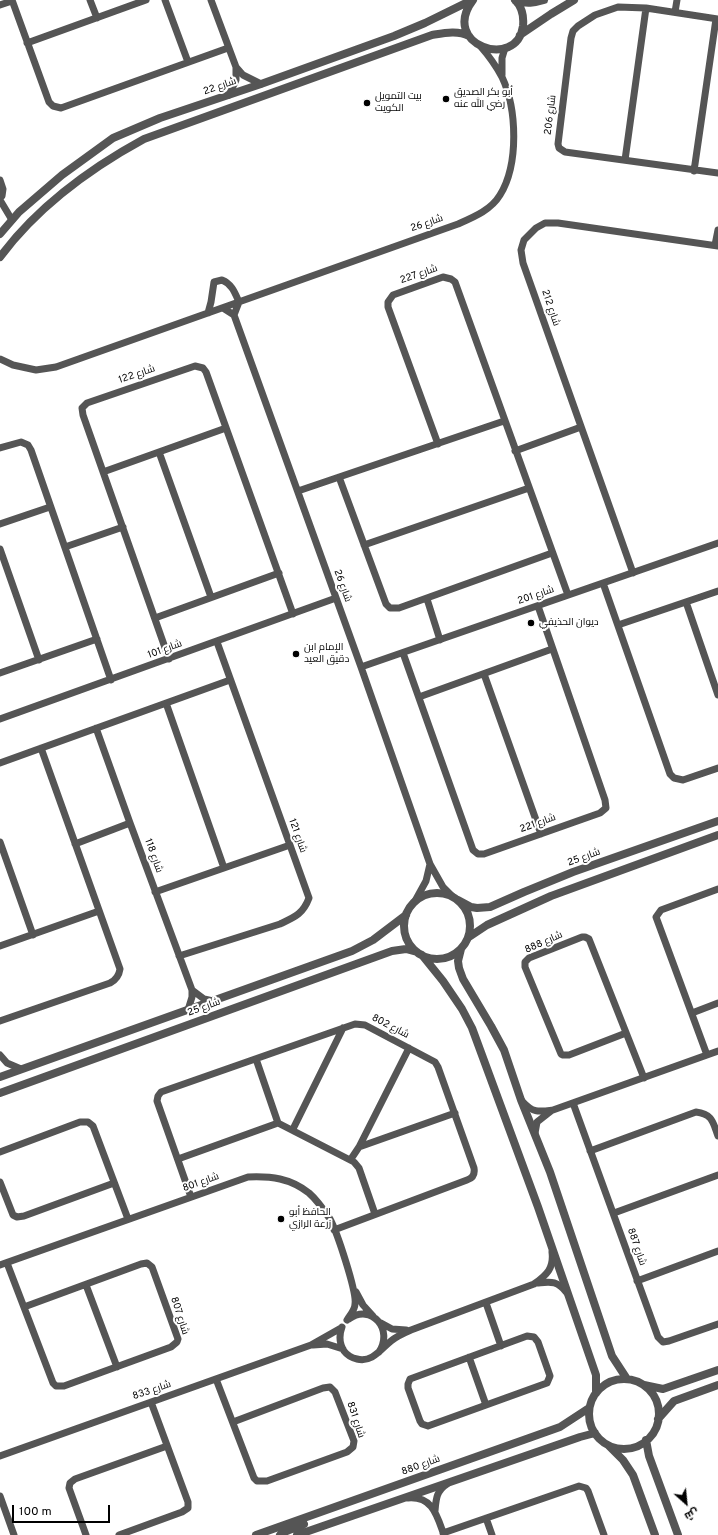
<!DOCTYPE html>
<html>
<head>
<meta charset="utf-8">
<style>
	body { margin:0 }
	#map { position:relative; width:718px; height:1535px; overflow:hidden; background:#fff; font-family:Overpass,Cairo,sans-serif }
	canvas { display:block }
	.north { position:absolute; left:666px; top:1483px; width:40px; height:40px; -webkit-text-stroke:3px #fff; paint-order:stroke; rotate:153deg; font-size:11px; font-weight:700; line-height:16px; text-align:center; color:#000 }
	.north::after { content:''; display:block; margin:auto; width:14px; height:18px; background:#000; clip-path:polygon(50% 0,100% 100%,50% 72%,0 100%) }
	.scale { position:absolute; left:12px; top:1505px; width:98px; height:18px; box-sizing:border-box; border:2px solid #000; border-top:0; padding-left:5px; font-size:12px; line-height:14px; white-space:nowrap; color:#000; -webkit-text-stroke:3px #fff; paint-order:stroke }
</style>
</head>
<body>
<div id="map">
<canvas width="718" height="1535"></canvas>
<div class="north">ش</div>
<div class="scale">100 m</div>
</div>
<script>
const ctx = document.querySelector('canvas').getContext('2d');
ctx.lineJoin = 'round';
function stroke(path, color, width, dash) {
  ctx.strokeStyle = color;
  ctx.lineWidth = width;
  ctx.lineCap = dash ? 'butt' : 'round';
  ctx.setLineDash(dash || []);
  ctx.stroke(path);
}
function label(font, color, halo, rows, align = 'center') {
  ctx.font = font + ' Overpass,Cairo,sans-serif';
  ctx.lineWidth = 4;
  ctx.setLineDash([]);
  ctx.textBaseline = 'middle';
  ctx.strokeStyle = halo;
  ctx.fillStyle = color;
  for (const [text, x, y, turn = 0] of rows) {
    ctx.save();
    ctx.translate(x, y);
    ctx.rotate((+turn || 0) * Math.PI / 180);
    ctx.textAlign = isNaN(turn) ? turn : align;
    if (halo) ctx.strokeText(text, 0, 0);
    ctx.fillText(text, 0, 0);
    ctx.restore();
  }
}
stroke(new Path2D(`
	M12,0L49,102L53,106L61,108L228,48
	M90,0L97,18
	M165,0L188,62
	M211,0L236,67L243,75L261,84
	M0,5L12,1
	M675,12L677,0
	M718,19L646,8L618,7L595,15L578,26L573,31L571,38L558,144L559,148L565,152L718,173
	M27,43L146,0
	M502,75V58L505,48
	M229,95L236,80V67
	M625,160L646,8
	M694,171L716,19
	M0,180L3,189L2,196L0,198
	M0,200L12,220
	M715,245L718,230
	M223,308L234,315L361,667L430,864L443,887L452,896
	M208,313L211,302L214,282L222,280C232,284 235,293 239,302L234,315
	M0,359L13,365L36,370L56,367L458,224C474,217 491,210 500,195C519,164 517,109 502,77C496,66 489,56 481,47
	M438,444L388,307V302L393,295L443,277L451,279L455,282L568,595
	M0,448L21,442L28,445L31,450L111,680
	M515,451L581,427
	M159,452L211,597
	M103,472L226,428
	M339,477L386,604L390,608H399L552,553
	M298,491L504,421
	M0,524L50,507
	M364,545L529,488
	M65,547L123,527
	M0,549L39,660
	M633,573L523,263L521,250L524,240L536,228L545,223H558L718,246
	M603,583L670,774L674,778L683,780L718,768
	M427,599L440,640
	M686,602L718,695
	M155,618L279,573
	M618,625L718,591
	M403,653L473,850L478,854H484L600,813L606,808L605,800L538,606
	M169,659L83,415L82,408L87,403L195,366L203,368L206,372L293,614
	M361,667L718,543
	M0,673L97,639
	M484,674L541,834
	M419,697L552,649
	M166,703L224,868
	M0,719L336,598
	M96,728L130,823L192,990V997L188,1010
	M0,763L230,680
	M0,842L33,935
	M75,844L130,823
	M155,892L290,845
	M415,901L426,881L430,864
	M0,946L99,911
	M179,956L280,924C295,917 303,914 309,898L217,642
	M192,990L204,999L213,1001
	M692,1013L718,1003
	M0,1021L110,983C116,980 119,976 120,969L41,748
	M626,1033L569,1055H563L561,1054L525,967V962L529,958L582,937H585L589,939L644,1078
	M0,1055L7,1063L21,1069
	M707,1055L656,917L661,910L718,889
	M256,1059L278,1123
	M522,1101C533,1113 538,1112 553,1110L718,1051
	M573,1103L658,1337L663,1342L669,1341L718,1324
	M293,1129L343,1028
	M535,1133L537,1122L551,1111
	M359,1147L455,1113
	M590,1151L696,1112C713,1114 713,1123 718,1136
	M0,1152L80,1122H88L93,1126L128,1219
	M178,1159L278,1123L354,1162L359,1168L375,1214
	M351,1159L359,1147L409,1048
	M0,1182L13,1215L17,1217L24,1216L114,1183
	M191,1197L157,1101L158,1096L161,1092L355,1024L365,1025L435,1062L438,1067L474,1168C475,1174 473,1178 467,1180L334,1230
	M614,1213L718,1175
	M7,1263L53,1383L56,1386H64L171,1347L177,1342L178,1339L152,1267L147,1263L141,1264L24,1307
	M0,1265L248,1177C271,1176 290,1178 309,1193C317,1200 324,1210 330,1219C337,1232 357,1292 355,1304C355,1310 350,1315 347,1320
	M637,1281L718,1251
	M537,1283C550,1282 557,1280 566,1292
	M86,1285L117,1367
	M356,1292L363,1305L373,1316
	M486,1303L501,1346
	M349,1319C371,1303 394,1329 379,1352
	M381,1323L392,1329L406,1330
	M342,1327C339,1335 339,1343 344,1351C347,1355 352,1358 357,1359C372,1363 381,1349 391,1341C397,1336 404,1333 411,1330L534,1284C547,1275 554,1268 552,1252
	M527,1336L534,1337L538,1342L550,1376L547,1383L428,1426L422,1424L420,1421L408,1388V1384L410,1379Z
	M313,1345L327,1344L343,1349
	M469,1357L486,1405
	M216,1379L254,1478L257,1481H267L347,1452L353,1447L354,1441L335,1392L330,1387L323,1388L233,1422
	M0,1456L311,1345L341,1328
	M0,1496L14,1535
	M408,1498C433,1496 437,1516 444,1535
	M435,1511C436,1500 436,1491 447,1484
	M486,1518L492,1535
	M443,1533L579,1486L586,1488L588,1491L604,1535
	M86,1535L69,1488L70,1483L75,1479L167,1446
	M119,1535L182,1512L188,1508V1502L151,1402`), '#555', 7);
stroke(new Path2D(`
	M473,0C439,45 517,71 523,26C524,16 522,7 515,0
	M516,1C527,4 534,3 544,0
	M520,35L551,14L574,0
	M0,234L19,212L62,175L113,138L160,118L261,84L394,36L425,23L472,0
	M0,257C38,206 89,169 144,139L432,35C444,33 458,30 469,36
	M404 926a33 33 0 1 1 66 0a33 33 0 1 1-66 0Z
	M458,900L471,907L477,908L490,907L524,892L573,872L718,821
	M469,937L487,925L551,896L718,835
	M461,949L458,961L459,968L463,979L491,1026L504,1050L521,1100L550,1172L612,1356L627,1379
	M422,955L443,981L462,1009L472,1028L538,1207L596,1375V1393
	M0,1077L352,951L373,940L406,915
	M0,1093L392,951L406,949L417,952
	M589 1414a35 35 0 1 1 70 0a35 35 0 1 1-70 0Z
	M644,1385L663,1389L718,1370
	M658,1419L674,1401L718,1385
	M646,1440L649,1456L678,1535
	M609,1446L623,1460L633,1475L655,1535
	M256,1535L560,1427L589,1408
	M280,1535L282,1533L304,1524
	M297,1535L580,1437L595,1433`), '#555', 8);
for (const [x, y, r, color] of [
	[446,99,4,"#000"],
	[367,103,4,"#000"],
	[531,623,4,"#000"],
	[296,654,4,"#000"],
	[281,1219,4,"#000"]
]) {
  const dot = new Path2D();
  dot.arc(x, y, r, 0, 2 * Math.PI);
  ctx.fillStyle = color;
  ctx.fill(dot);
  stroke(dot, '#fff', 1.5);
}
label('10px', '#000', '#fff', [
	["شارع 22",220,87,-19],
	["شارع 206",551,115,-83],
	["شارع 26",427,224,-19],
	["شارع 227",419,275,-19],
	["شارع 212",550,308,71],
	["شارع 122",137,375,-19],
	["شارع 26",342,586,70],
	["شارع 201",536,596,-19],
	["شارع 101",165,650,-20],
	["شارع 221",538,824,-20],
	["شارع 121",297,836,70],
	["شارع 118",153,856,70],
	["شارع 25",584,858,-20],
	["شارع 888",544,943,-24],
	["شارع 25",204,1008,-20],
	["شارع 802",390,1027,27],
	["شارع 801",201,1183,-20],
	["شارع 887",636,1247,71],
	["شارع 807",179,1316,72],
	["شارع 833",152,1391,-19],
	["شارع 831",355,1420,72],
	["شارع 880",421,1466,-20]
]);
label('10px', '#000', '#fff', [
	["أبو بكر الصديق",454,93],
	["رضي الله عنه",454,105],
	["بيت التمويل",375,97],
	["الكويت",375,109],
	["ديوان الحذيفي",539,623],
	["الإمام ابن",304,648],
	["دقيق العيد",304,660],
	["الحافظ أبو",289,1213],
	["زرعة الرازي",289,1225]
], 'left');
</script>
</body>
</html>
